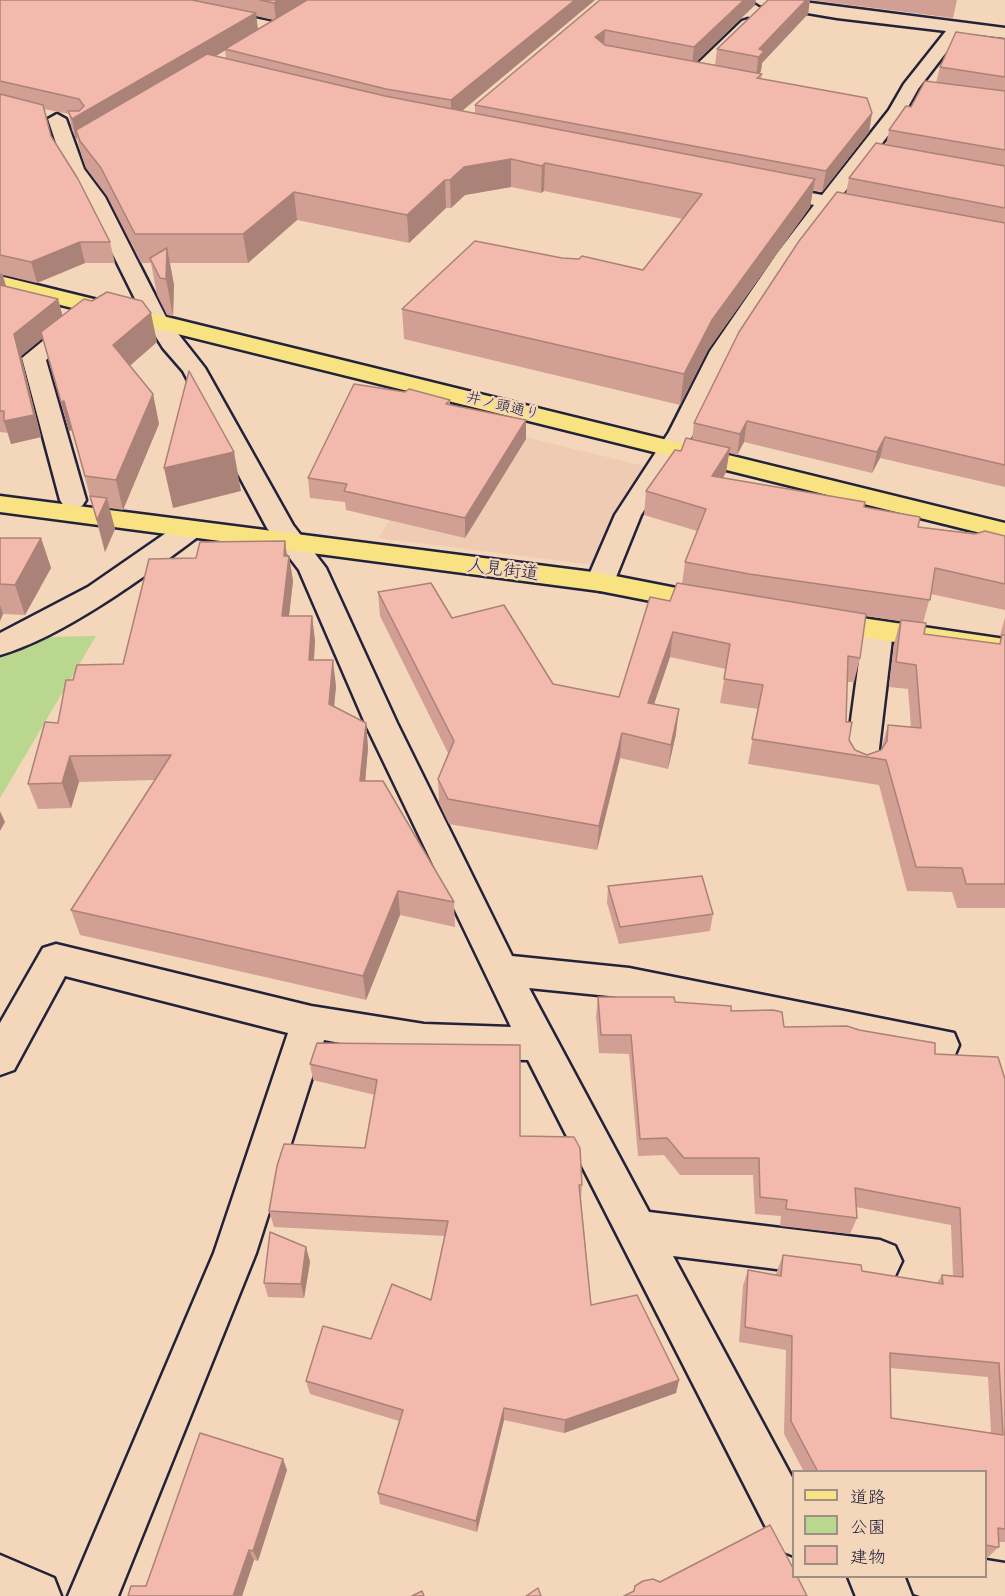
<!DOCTYPE html>
<html>
<head>
<meta charset="utf-8">
<style>
	body { margin:0 }
	#map { position:relative; width:1005px; height:1596px; overflow:hidden; background:#f4d7ba; font-family:"Comic Neue","Klee One",sans-serif }
	canvas { display:block }
	.legend { position:absolute; left:792px; top:1470px; width:195px; height:108px; box-sizing:border-box; background:#f4d7ba; border:2px solid #a08f87; margin:0; padding:8px 10px; list-style:none; font-size:18px; color:#22223b }
	.legend li { display:flex; align-items:center; gap:12px; height:30px }
	.legend b { width:30px; border:2px solid #a08f87 }
</style>
</head>
<body>
<div id="map">
<canvas width="1005" height="1596"></canvas>
<ul class="legend">
<li><b style="height:8px;background:#f8e281"></b>道路</li>
<li><b style="height:16px;background:#bad78f"></b>公園</li>
<li><b style="height:16px;background:#f3b9ac"></b>建物</li>
</ul>
</div>
<script>
const ctx = document.querySelector('canvas').getContext('2d');
ctx.lineJoin = 'round';
function paint(path, color) {
  ctx.fillStyle = color;
  ctx.fill(path, 'evenodd');
}
function stroke(path, color, width, dash) {
  ctx.strokeStyle = color;
  ctx.lineWidth = width;
  ctx.lineCap = dash ? 'butt' : 'round';
  ctx.setLineDash(dash || []);
  ctx.stroke(path);
}
function label(font, color, halo, rows, align = 'center') {
  ctx.font = font + ' "Comic Neue","Klee One",sans-serif';
  ctx.lineWidth = 4.5;
  ctx.setLineDash([]);
  ctx.textBaseline = 'middle';
  ctx.strokeStyle = halo;
  ctx.fillStyle = color;
  for (const [text, x, y, turn = 0] of rows) {
    ctx.save();
    ctx.translate(x, y);
    ctx.rotate((+turn || 0) * Math.PI / 180);
    ctx.textAlign = isNaN(turn) ? turn : align;
    if (halo) ctx.strokeText(text, 0, 0);
    ctx.fillText(text, 0, 0);
    ctx.restore();
  }
}
paint(new Path2D(`
	M459,421L644,466L602,566L378,538Z`), '#f0cbb4');
paint(new Path2D(`
	M96,636L0,798V659L41,637Z`), '#bad78f');
const minor = new Path2D(`
	M137,0H167L278,23L286,28L278,33L145,5Z
	M752,0H788L1005,28V38L961,33L918,89L903,116L840,198L880,207L883,211L880,215L873,217L832,209L794,259L734,351L695,432L641,515L614,582L610,588L600,591L590,588L586,582L615,515L669,432L710,351L778,252L814,205L760,194L757,190L760,186L767,184L822,195L889,110L904,84L946,31L837,18L760,5Z
	M748,19L754,21L756,24L754,27L703,78H691L688,74L691,70L742,21Z
	M57,114L66,119L84,169L105,197L168,321L205,368L293,525L326,568L397,723L512,956L629,968L954,1033L959,1045L954,1057L940,1062L629,998L529,988L649,1212L880,1240L895,1246L902,1261L895,1276L880,1282L673,1256L794,1481V1556L777,1549L528,1060L424,1058L324,1040L256,1253L118,1596H68L214,1253L288,1033L65,976L14,1070L0,1075V1023L43,948L56,944L311,1006L424,1024L511,1027L365,723L299,570L267,528L183,371L163,348L146,321L85,198L65,170L48,119Z
	M80,315L88,317L91,322L88,327L46,360L86,500L82,506L73,508L64,506L60,500L22,358L72,317Z
	M189,522L199,524L203,530L199,536C146,576 63,637 0,655V633L88,587L179,524Z
	M878,621L888,624L893,631L877,765L872,773L861,777L850,773L845,765L863,631L868,624Z
	M0,1555L54,1578L61,1596H0Z
	M986,1560L1005,1563V1596H920L914,1594L907,1576H986Z
	M794,1575L845,1576L853,1596H801Z`);
const major = new Path2D(`
	M0,276L1005,523V539L0,290Z
	M0,496L600,573L717,596L727,598L731,605L727,612L717,614L600,591L0,512Z
	M821,612L1005,639V659L811,629L806,622L811,615Z`);
stroke(minor, '#22223b', 5);
stroke(major, '#22223b', 5);
paint(minor, '#f4d7ba');
paint(major, '#f8e281');
paint(new Path2D(`
	M0,0H595L462,111L475,113V105L600,0L755,5L696,62L715,65L717,49L768,0H957L953,18L810,0L808,14L762,63L761,71L759,74H762L761,79L872,113L869,132L822,192L813,190L810,207L708,350L680,405L404,339L402,309L562,258L643,270L683,219L544,191L541,193L511,187L465,195L451,208H446L409,243L297,220L248,263H170L174,285L173,316L167,315L157,295L151,263H141L107,196L86,168L82,157L77,138L76,139L72,130L69,114L44,109L51,136L110,242L115,263H85L37,283L3,275L6,286L58,299L62,315L157,342L130,366L153,394L159,424L123,510L109,508L115,529L105,552L72,430L69,431L42,338L21,356L41,437L11,444L8,433L0,432ZM256,16L273,20L258,30ZM225,50L226,59L216,56Z
	M1005,39V487L880,458L872,473L744,442L737,455L729,453L726,472L723,478L864,507L918,527L1005,536V610L931,594L923,623L924,634L999,644L1002,637L1000,636L1005,617V908H957L952,892L907,891L879,785L748,764L758,709L720,703L726,669L670,657L654,704L676,734L668,769L620,758L597,850L449,824L439,803L438,779L448,753L380,616L378,592L452,618L553,684L619,697L670,601L682,584L685,562L697,531L644,515L646,491L692,439L694,423L846,193L849,178L886,145L889,130L911,107L936,83L940,67ZM866,616L900,621L894,644L889,687L908,689L911,727L888,725L881,750L867,755L855,750L849,740L846,722L847,682H854L860,658Z
	M450,400V405L526,439L465,538L346,510L345,502L310,498L308,478Z
	M0,538H41L51,568L25,615L3,614L0,621Z
	M285,541L287,556H289L293,581L289,616H312L315,641L314,660L336,686L334,706L366,723L368,748L365,781L454,902L455,927L400,915L366,1000L80,935L71,910L155,780L79,782L71,808L38,809L28,784L58,723L73,680L123,664L196,558Z
	M608,886L713,914L710,931L619,944L607,903Z
	M598,997L675,1002L731,1011L784,1027L859,1030L935,1054L1005,1079V1542H999V1547L987,1558H986V1472H804L784,1434L786,1350L739,1342L743,1286L748,1270L776,1275L777,1271L783,1255L862,1271L937,1283L942,1275L953,1276L951,1225L856,1207L857,1218L850,1234L780,1226L781,1216L755,1214L753,1175H680L664,1155L638,1156L629,1054L599,1053L596,1016ZM890,1368L988,1377L991,1433L891,1418Z
	M317,1043L520,1136L582,1185L581,1199L591,1305L679,1380L676,1393L564,1433L504,1420L477,1532L380,1504L378,1493L399,1421L310,1394L306,1381L431,1300L445,1236L274,1227L269,1211L365,1148L375,1095L313,1080L310,1064Z
	M306,1247L310,1262L304,1298L268,1297L264,1283Z
	M287,1470L258,1561L254,1560L242,1596H128L146,1586Z`), '#d19f94');
paint(new Path2D(`
	M278,0H310L276,21L274,3Z
	M575,0H595L451,120V100Z
	M744,0H756L755,5L692,66L694,47Z
	M806,0H810L808,14L762,63L761,71L756,78L759,49Z
	M256,13L258,31L79,137L76,130L77,138L76,139L72,119Z
	M605,30L604,49L595,37Z
	M872,113L869,132L822,192L826,171Z
	M511,159V187L465,195L451,208L450,180L464,167Z
	M545,163L544,191L541,193L542,166Z
	M815,179L810,207L708,350L680,405L684,374L712,320Z
	M445,180L446,208L409,243L407,215Z
	M294,192L297,220L248,263L243,234Z
	M80,242L85,263L37,283L31,262Z
	M167,248L174,285L173,316L166,279Z
	M2,273L8,294L0,298V274Z
	M58,299L64,321L21,356L41,437L11,444L4,421L14,334Z
	M151,313L157,342L120,374L113,345Z
	M153,394L159,424L123,510L116,480Z
	M64,401L72,430L69,431L61,402Z
	M526,420V439L465,538V518Z
	M747,421L744,442L737,455L740,434Z
	M885,437L880,458L872,473L877,452Z
	M730,448L726,472L709,501L712,476Z
	M234,452L241,491L173,508L164,468Z
	M107,498L115,529L105,552L97,520Z
	M41,538L51,568L25,615L15,585Z
	M285,541L288,566L289,556L293,581L286,642L282,616Z
	M0,605L3,614L0,621Z
	M312,616L315,641L312,686L309,660Z
	M673,632L670,657L646,728L648,703Z
	M333,660L336,686L332,729L329,704Z
	M679,709L676,734L668,769L671,745Z
	M366,723L368,748L363,807L360,781Z
	M622,733L620,758L597,850L599,826Z
	M70,756L79,782L71,808L62,783Z
	M0,811L5,822L0,831Z
	M398,891L400,915L366,1000L363,976Z
	M306,1247L310,1262L304,1298L301,1284Z
	M679,1380L676,1393L564,1433L565,1420Z
	M504,1408V1420L477,1532L476,1521Z
	M283,1459L287,1470L258,1561L253,1551Z
	M249,1550L254,1560L242,1596H233Z`), '#aa8278');
const building = new Path2D(`
	M0,0H192L256,13L72,119L68,111H79L84,106L79,99L0,81Z
	M260,0H278L274,3Z
	M307,0H575L451,100L386,89L225,49Z
	M600,0H744L694,47L605,30L595,37L605,45L762,74L757,78L867,98L872,113L826,171L475,105Z
	M768,0H806L759,49L764,51L759,57L717,49Z
	M956,32L1005,39V77L940,67Z
	M207,54L385,96L815,179L712,320L684,374L402,309L475,241L562,258L579,259L582,256L643,270L702,194L545,163L542,166L511,159L464,167L450,180H445L407,215L294,192L243,234H135L101,168L80,141L76,130Z
	M925,81L1005,91V150L889,130L906,106L911,107Z
	M0,94L43,105L51,136L78,179L110,242H80L31,262L0,255Z
	M876,143L1005,166V208L849,178Z
	M837,192L1005,223V465L885,437L877,452L747,421L740,434L694,423L739,332L799,241Z
	M167,248L166,279L160,278L150,258Z
	M0,285L58,299L14,334L34,415L4,421V411H0Z
	M107,292L142,301L151,313L113,345L153,394L116,480L85,476L64,401L61,402L41,332L84,299L92,301Z
	M189,371L234,452L164,468Z
	M354,384L405,392L409,389L450,400L446,404L526,420L465,518L344,491L347,484L308,478Z
	M686,438L730,448L712,476L865,502L864,507L920,517L918,527L975,534L985,531L1005,536V584L935,568L930,600L749,574L685,562L706,509L646,491L675,450L681,451Z
	M90,496L107,498L97,520Z
	M0,538H41L15,585L0,584Z
	M285,541L284,556H289L282,616H312L309,660H333L329,704L366,723L360,781H383L454,902L398,891L363,976L71,910L171,755L70,756L62,783L28,784L45,722L58,723L66,680H73L77,665L123,664L149,559L196,558L200,542Z
	M431,583L452,618L504,605L553,684L619,697L650,597L670,601L677,583L866,614L860,658L848,656L846,722H852L849,740L855,750L867,755L881,750L887,741L888,725L921,728L916,665L896,662L901,620L926,623L924,634L1000,644L1002,635H1005V884H966L962,868L916,867L886,760L752,739L763,685L724,679L730,644L673,632L648,703L679,709L671,745L622,733L599,826L448,799L438,779L454,741L378,592Z
	M702,876L713,914L620,927L608,886Z
	M598,997H674L675,1002L731,1006V1011L773,1010L782,1012L784,1027L847,1026L859,1030L935,1043V1054L998,1057L1005,1079V1529L998,1528L999,1547H996L986,1545V1472H818L791,1421L792,1336L745,1327L748,1270L781,1276L783,1255L861,1265L862,1271L943,1284L942,1275L963,1277L960,1208L855,1188L857,1218L786,1209L787,1200L760,1197L759,1158H684L667,1138L640,1139L631,1035H601ZM890,1353L999,1363L1003,1435L891,1418Z
	M317,1043L520,1045V1136L574,1137L580,1148L582,1185H579L591,1305L637,1295L679,1380L565,1420L504,1408L476,1521L378,1493L403,1410L306,1381L323,1326L371,1339L392,1284L431,1300L448,1221L269,1211L277,1166L284,1144L365,1148L377,1080L310,1064Z
	M270,1232L306,1247L301,1284L264,1283Z
	M200,1433L283,1459L253,1551L249,1550L233,1596H128L131,1586H146Z
	M770,1525L794,1570V1576H797L807,1596H624L634,1591L635,1586L643,1581L653,1579L660,1582Z
	M538,1588L541,1596H526Z
	M422,1591L424,1596H412Z`);
paint(building, '#f3b9ac');
stroke(building, '#aa8278', 1.5);
label('15px', '#22223b', '#f4d7ba', [
	["井ノ頭通り",503,406,14]
]);
label('18px', '#22223b', '#f4d7ba', [
	["人見街道",503,570,7]
]);
</script>
</body>
</html>
